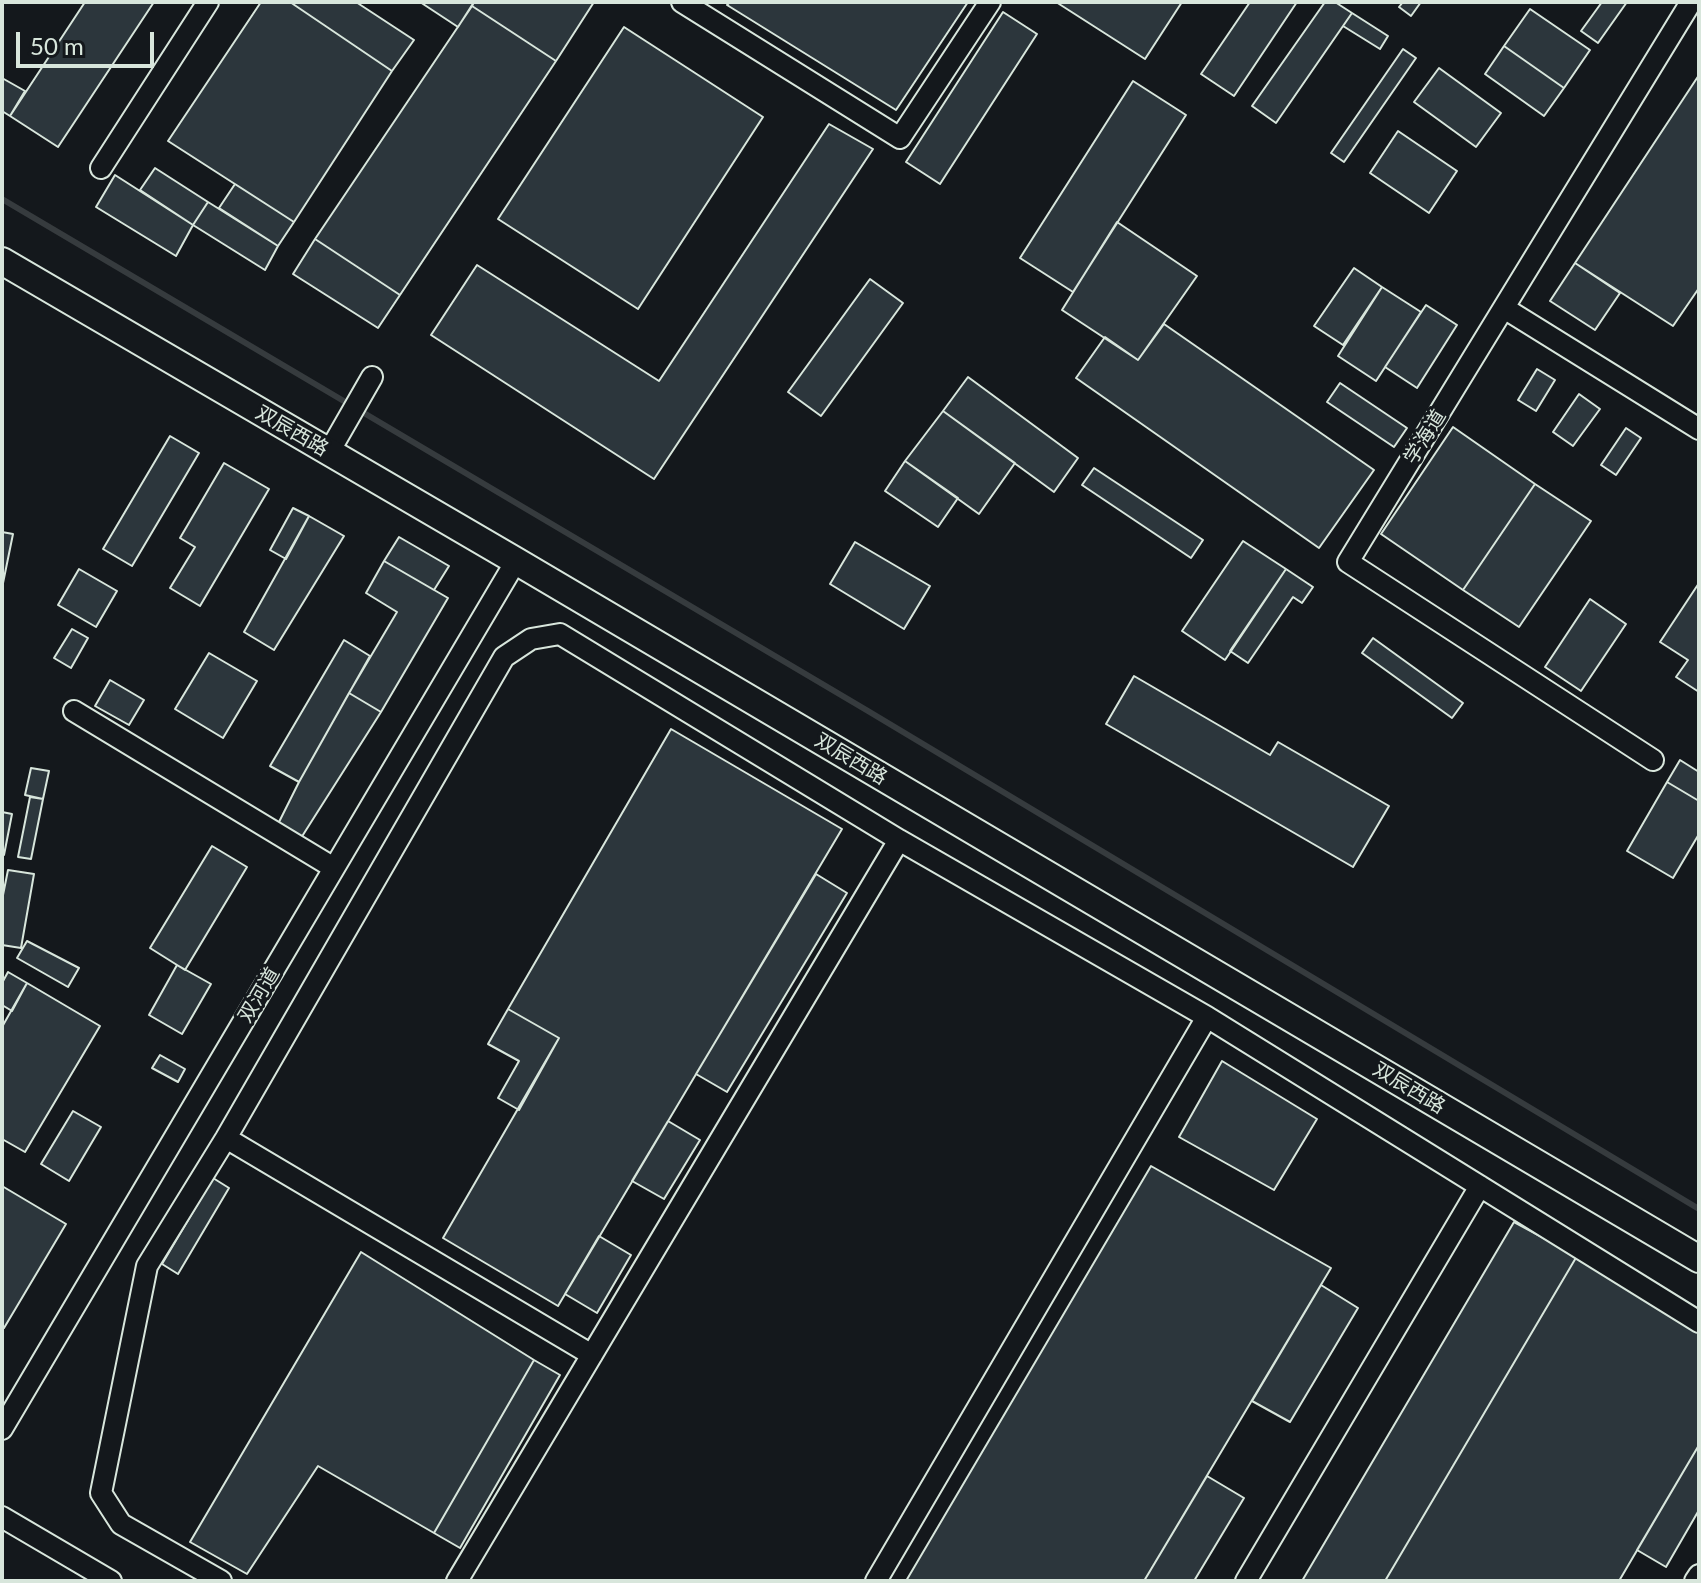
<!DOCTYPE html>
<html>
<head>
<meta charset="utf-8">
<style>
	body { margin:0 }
	#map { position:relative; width:1701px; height:1583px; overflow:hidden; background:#14181c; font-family:Lato,sans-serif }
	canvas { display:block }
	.frame { position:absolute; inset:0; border:4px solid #d8e6dc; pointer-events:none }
	.scale { position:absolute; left:16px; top:32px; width:138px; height:36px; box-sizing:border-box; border:4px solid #d8e6dc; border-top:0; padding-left:10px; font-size:24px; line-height:28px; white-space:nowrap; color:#d8e6dc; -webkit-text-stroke:6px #14181c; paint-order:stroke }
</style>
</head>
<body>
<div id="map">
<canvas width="1701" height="1583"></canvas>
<div class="frame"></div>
<div class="scale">50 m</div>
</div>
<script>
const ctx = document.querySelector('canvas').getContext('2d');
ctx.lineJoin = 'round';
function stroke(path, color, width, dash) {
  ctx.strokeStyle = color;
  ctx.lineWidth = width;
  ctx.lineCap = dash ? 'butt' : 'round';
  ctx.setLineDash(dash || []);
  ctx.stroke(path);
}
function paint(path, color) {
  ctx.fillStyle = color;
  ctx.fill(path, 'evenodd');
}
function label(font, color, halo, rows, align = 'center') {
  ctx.font = font + ' Lato,"Noto Sans SC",sans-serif';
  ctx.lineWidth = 6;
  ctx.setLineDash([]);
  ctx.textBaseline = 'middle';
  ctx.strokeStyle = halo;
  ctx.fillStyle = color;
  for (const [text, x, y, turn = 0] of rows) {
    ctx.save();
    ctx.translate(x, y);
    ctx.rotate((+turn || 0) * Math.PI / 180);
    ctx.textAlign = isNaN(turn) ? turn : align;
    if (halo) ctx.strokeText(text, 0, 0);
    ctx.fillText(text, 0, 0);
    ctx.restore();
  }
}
stroke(new Path2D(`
	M2,199L868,711L1699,1209`), '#363b3e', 6);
const building = new Path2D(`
	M85,2H154L58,147L10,116Z
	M261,2H290L392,71L294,222L168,141Z
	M290,2H356L414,40L392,71Z
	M420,2H474L458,27Z
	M474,2H594L556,61L472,6Z
	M730,2H968L896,110L727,5Z
	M1056,2H1182L1145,59Z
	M1250,2H1297L1234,96L1201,74Z
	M1325,2H1335L1352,13L1276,123L1252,106Z
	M1403,2H1421L1411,16L1399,7Z
	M1602,2H1627L1598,43L1581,31Z
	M472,6L556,61L400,295L315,239Z
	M1530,9L1590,50L1564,88L1504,46Z
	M1003,12L1037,34L940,184L906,162Z
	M1352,13L1388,36L1380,49L1343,26Z
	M624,27L763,117L638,309L498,219Z
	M1504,46L1564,88L1544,116L1485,74Z
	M1403,49L1416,58L1344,162L1331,153Z
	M1439,68L1501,113L1476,147L1414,102Z
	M1699,75V288L1673,326L1575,263Z
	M2,78L25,91L10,116L2,111Z
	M1133,81L1186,115L1073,292L1020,258Z
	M829,124L873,149L654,479L431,335L477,265L659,381Z
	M1398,131L1457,171L1429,213L1370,173Z
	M155,168L208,202L193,225L140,190Z
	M115,175L193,225L176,256L96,207Z
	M235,184L294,222L278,246L219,208Z
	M208,202L278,246L265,270L193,225Z
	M1117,222L1197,276L1138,360L1062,310Z
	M315,239L400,295L378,328L293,274Z
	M1575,263L1620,293L1595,330L1550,301Z
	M1354,268L1382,287L1343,345L1314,326Z
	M870,279L903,303L821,416L788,392Z
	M1382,287L1421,312L1376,381L1338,356Z
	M1426,305L1457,325L1417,388L1385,367Z
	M1164,324L1374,470L1319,548L1076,378L1105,337L1138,360Z
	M1537,369L1555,380L1536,411L1518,400Z
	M968,377L1078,458L1054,492L943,411Z
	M1340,383L1407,428L1394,447L1327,402Z
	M1579,394L1600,409L1573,446L1553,432Z
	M943,411L1015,463L979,514L905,461Z
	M1453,427L1535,484L1463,590L1381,534Z
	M1626,428L1641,438L1616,475L1601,465Z
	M170,436L199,453L132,566L103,549Z
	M905,461L958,498L938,527L885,491Z
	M224,463L269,489L200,606L170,588L195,547L180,538Z
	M1094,468L1203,540L1191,558L1082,485Z
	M1535,484L1591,521L1519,627L1463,590Z
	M293,508L309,516L286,559L270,550Z
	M309,516L344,536L274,650L244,632Z
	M2,532L13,534L2,588Z
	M399,537L449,566L434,590L384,561Z
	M1243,541L1286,569L1225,660L1182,631Z
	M855,542L930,586L904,629L830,584Z
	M384,561L448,598L381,712L349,693L397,612L366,593Z
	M79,569L117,591L96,627L58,605Z
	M1286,569L1313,587L1302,603L1293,597L1248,663L1230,651Z
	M1699,583V692L1676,677L1688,660L1660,642Z
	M1590,599L1626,624L1581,691L1545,667Z
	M72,629L88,638L71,668L54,658Z
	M1373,638L1463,703L1452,718L1362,653Z
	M344,640L370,656L299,782L270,766Z
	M209,653L257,681L223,738L175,709Z
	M1134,676L1270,755L1278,742L1389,806L1353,867L1106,724Z
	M110,680L144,700L129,725L95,706Z
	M349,693L381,712L301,838L278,824L299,782Z
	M671,729L842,829L558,1306L443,1238L559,1038L508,1009Z
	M1680,760L1699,772V801L1667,782Z
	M31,768L49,771L43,799L25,795Z
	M1667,782L1699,801V834L1673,878L1627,851Z
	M30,797L43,799L31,859L18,857Z
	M2,812L12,814L4,855H2Z
	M212,846L247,867L185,970L150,948Z
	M8,870L34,874L21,948L2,945V900Z
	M816,874L847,893L727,1092L696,1074Z
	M27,941L79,968L68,987L17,958Z
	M177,965L211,984L182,1034L149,1015Z
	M8,972L27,983L12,1011L2,1005V983Z
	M27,983L100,1026L25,1152L2,1139V1027Z
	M508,1009L559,1038L519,1110L498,1098L519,1061L488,1044Z
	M160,1055L185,1069L178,1082L152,1068Z
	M1222,1061L1317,1119L1274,1190L1179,1137Z
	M73,1111L101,1127L69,1181L41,1164Z
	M668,1121L700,1140L664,1199L632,1181Z
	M1151,1166L1331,1268L1144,1581H906Z
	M213,1178L229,1188L178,1274L162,1264Z
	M2,1186L66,1224L4,1328L2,1327Z
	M1514,1222L1577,1256L1385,1581H1302Z
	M599,1236L631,1255L597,1313L565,1294Z
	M361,1252L534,1360L434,1533L318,1466L247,1574L190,1542Z
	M1577,1256L1699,1331V1445L1619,1581H1385Z
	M1321,1285L1358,1308L1290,1422L1252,1401Z
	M534,1360L560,1375L460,1548L434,1533Z
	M1699,1445V1510L1666,1567L1637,1550Z
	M1207,1476L1244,1498L1194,1581H1144Z`);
paint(building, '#2c363c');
stroke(building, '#d8e6dc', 2);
const minor = new Path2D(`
	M682,2L900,138L990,2
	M101,168L208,2
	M1504,308L1699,429
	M329,452L372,377
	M74,711L334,868
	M1653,760L1348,562L1691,2
	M899,840L1207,1017L1699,1322
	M226,1138L592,1355
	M2,1429L516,561
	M2,1517L111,1581
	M221,1581L121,1524L101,1493L147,1266L226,1138L504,657L531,639L560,634L899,840L457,1581
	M876,1581L1207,1017
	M1246,1581L1480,1186
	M1695,1581L1699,1575`);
const major = new Path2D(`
	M2,261L516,561L1699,1259`);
stroke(minor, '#d8e6dc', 24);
stroke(major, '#d8e6dc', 30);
stroke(minor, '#14181c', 20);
stroke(major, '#14181c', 26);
label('20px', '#d8e6dc', '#14181c', [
	["双辰西路",292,431,30],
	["学海道",1425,437,-58],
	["双辰西路",851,759,31],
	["双河道",259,995,-59],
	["双辰西路",1409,1088,31]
]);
</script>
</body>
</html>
